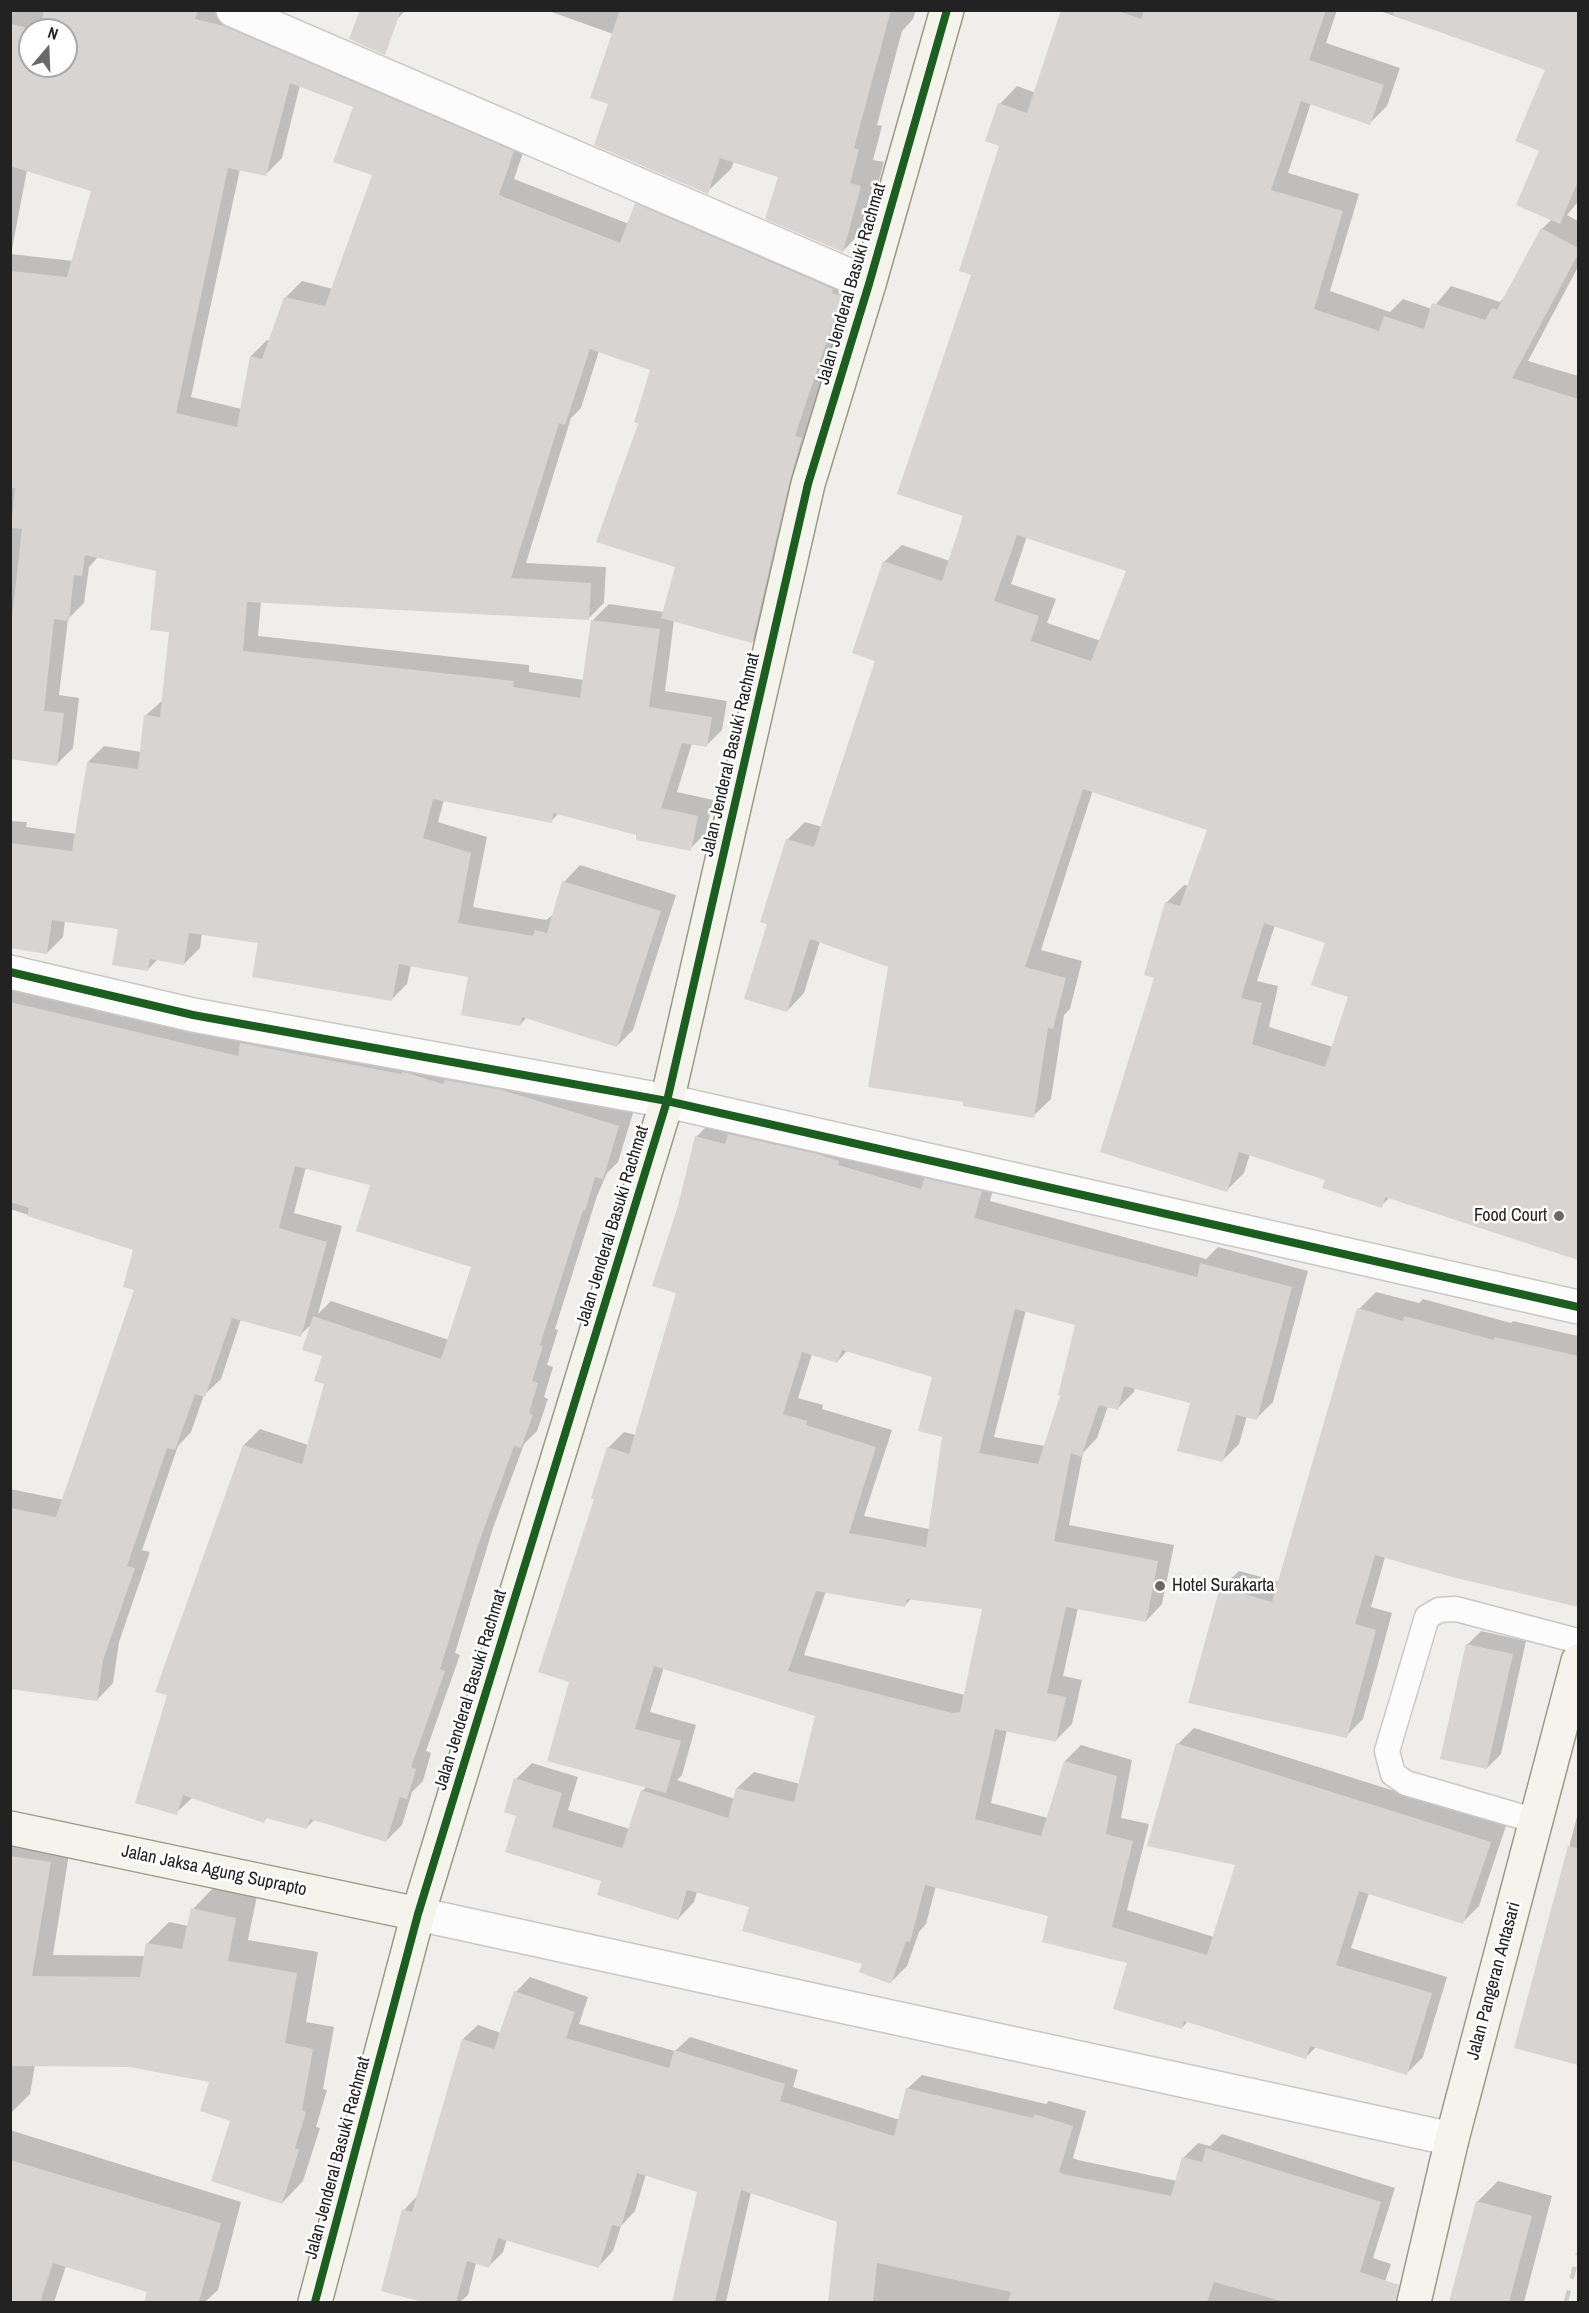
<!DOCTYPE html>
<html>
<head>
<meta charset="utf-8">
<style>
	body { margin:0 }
	#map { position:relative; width:1589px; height:2313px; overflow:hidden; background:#f0eeeb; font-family:"Archivo Narrow",sans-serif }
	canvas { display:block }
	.frame { position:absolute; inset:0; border:12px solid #222; pointer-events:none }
	.north { position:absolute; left:18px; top:18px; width:60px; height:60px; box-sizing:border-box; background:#fff; border:2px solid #a7a7a7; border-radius:50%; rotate:19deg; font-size:16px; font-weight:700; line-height:24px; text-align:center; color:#222 }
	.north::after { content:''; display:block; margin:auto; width:21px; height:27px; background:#6a6968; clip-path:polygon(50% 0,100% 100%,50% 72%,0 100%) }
</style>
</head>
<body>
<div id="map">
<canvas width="1589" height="2313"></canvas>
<div class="frame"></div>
<div class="north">N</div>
</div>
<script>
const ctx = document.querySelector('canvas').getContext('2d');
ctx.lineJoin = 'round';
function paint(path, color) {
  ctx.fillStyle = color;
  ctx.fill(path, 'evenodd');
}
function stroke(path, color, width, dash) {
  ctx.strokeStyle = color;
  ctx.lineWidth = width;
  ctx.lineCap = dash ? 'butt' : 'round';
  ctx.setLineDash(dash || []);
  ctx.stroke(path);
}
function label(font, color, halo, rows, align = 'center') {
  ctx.font = font + ' "Archivo Narrow",sans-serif';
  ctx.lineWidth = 5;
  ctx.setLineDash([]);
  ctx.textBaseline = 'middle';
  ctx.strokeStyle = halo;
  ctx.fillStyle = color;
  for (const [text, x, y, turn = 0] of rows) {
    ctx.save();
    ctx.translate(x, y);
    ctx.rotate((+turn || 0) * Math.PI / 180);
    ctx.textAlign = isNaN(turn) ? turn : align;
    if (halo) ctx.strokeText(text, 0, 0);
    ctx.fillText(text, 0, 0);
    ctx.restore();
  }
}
paint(new Path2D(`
	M10,10H241L529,135L514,179L629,224L636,204L652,188L857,280L810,420L817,422L768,626L752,642L674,620L665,691L727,701L722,730L706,746L692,743L677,792L713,800L706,833L690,849L559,813L551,821L444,800L438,822L487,837L473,907L546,920L554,914L564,882L580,865L676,895L633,1030L617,1046L527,1017L520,1025L470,976L411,965L407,984L391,1000L259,941L202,933L200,948L184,964L158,959L148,969L120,927L65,920L63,937L47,953L10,947V821L27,822L26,827L78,834L88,762L104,746L141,752L145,716L163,700L171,631L158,570L98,557L89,567L84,603L68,619L59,695L79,698L73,748L57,764L10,758ZM30,30H66V66H30ZM300,85L355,106L373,174L333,289L302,281L286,297L270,341L267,340L251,356L242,409L191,397L240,169L266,174L282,158ZM27,170L93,190L73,261L11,254ZM599,351L651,369L640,423L677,566L664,612L609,604L593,620L584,680L529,672V665L258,636L261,601L588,619L604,603L606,567L526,563L571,418L581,408Z
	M375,10H406L397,19Z
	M546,10H916L913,19L902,31L877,125L882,126L873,160L884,162L866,227L843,251L780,176L734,161L731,169L707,192L610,103L613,34Z
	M1063,10H1337L1326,43L1400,68L1387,106L1370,123L1311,103L1288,173L1359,194L1330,291L1390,312L1403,299L1432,309L1451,286L1500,302L1506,295L1542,229L1552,219L1541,151L1547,69L1377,10H1578V202L1567,215L1578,221V267L1528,361L1578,376V1258L1390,1197L1381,1206L1327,1179L1250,1154L1244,1173L1227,1190L1156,977L1146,974L1167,902L1184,885L1189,886L1208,829L1093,790L1041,950L1082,961L1070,1009L1064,1015L1051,1099L1033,1116L965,1101L889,966L820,941L804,993L787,1011L769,923L787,840L805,822L822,827L877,660L884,562L902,545L950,561L965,515L973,274L1001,145L1000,104L1017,86L1036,93ZM1027,536L1128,570L1101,641L1047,623L1056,599L1011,584ZM1275,925L1327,942L1350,996L1333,1047L1269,1027L1278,986L1257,981Z
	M10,982L634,1110L618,1162L607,1173L597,1196L555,1329L558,1330L547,1365L553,1367L544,1397L548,1399L537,1431L524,1444L493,1528L455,1653L460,1655L426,1751L431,1753L423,1781L412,1792L402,1825L386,1841L315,1819L306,1828L268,1817L264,1821L193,1797L176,1813L244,1445L260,1429L308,1445L325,1383L324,1355L313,1323L300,1335L241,1319L221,1379L204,1395L191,1432L178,1446L142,1550L150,1552L119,1642L113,1683L97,1700L10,1687V1489L64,1500L136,1289L135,1249L10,1209ZM306,1167L372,1184L473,1266L449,1340L331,1301L318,1314L342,1226L294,1213Z
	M713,1120L997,1175L990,1201L1206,1259L1218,1247L1308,1271L1273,1402L1256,1419L1247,1416L1239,1444L1223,1460L1192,1402L1135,1387L1134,1392L1118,1408L1108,1406L1097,1438L1083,1453L1069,1525L1174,1545L1162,1604L1146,1621L1078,1608L1063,1676L1082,1680L1072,1724L1056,1740L1007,1730L991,1803L1048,1818L1065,1761L1081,1745L1132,1760L1121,1818L1149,1824L1127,1910L1214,1937L1237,1864L1178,1744L1194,1728L1506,1826L1479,1906L1463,1922L1369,1893L1351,1948L1447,1977L1423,2057L1407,2073L1317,2046L1306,2057L1188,2021L1182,2028L1128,1962L1050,1915L936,1886L926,1924L919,1932L907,1966L891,1982L864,1963L751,1906L697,1892L694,1902L678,1919L603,1880L518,1815L516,1779L532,1763L578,1777L568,1810L630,1829L642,1791L647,1786L571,1681L596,1498L608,1448L624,1432L636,1435L677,1292L679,1206L696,1137ZM1026,1310L1077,1324L1062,1395L1045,1446L994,1437ZM848,1350L934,1376L943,1436L929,1529L864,1516L892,1430L822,1409L823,1405L798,1398L812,1354L837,1362ZM826,1591L905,1605L911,1599L984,1608L965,1695L804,1655ZM664,1667L817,1715L800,1784L754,1772L737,1788L735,1799L677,1780L682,1775L696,1725L650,1712Z
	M1376,1292L1419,1303L1423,1299L1511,1323L1513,1321L1578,1336V1603L1577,1605L1385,1557L1371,1607L1392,1613L1363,1719L1346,1736L1221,1588L1239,1571L1280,1582L1359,1309Z
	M1481,1631L1526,1641L1501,1754L1487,1768L1467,1645Z
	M1578,1813V2063L1516,2047Z
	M10,1831L71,1841L53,1955L145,1956L147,1944L169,1922L189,1926L193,1909L214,1887L257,1896L248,1940L318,1952L306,2022L334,2027L323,2089L327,2090L316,2127L320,2128L303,2181L282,2203L211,2080L130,2065H35L30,2094L10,2114Z
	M530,1977L588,1997L579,2024L675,2051L690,2037L798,2070L793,2087L900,2120L907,2089L922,2075L1046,2104L1049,2101L1086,2111L1073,2158L1078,2160L1177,2181L1183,2158L1198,2143L1210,2146L1222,2134L1395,2188L1373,2258L1391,2264L1378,2302H830L839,2221L751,2192L726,2302H673L699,2191L646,2174L635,2211L621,2226L613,2251L599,2266L507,2239L503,2252L489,2266L476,2263L468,2295L460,2302H428L383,2290L404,2210L418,2195L463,2039L478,2025L501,2033L516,1992Z
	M10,2130L241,2202L218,2290L205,2302H163L147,2298L149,2291L66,2266L54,2302H10Z
	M1498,2181L1552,2196L1524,2302H1450L1477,2202Z`), '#0003');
paint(new Path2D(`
	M44,10H198L195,19L224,26L514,151L499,195L620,243L635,203L833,289L832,293L842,296L795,436L802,438L790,480L752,643L661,618L675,567L596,542L638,424L634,422L650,370L590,349L565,425L559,423L511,578L591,583L589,620L247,602L243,651L514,681L513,687L580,698L591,620L660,629L649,707L712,717L707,747L682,743L661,808L698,816L691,851L636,840V835L553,813L552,823L433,799L423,838L471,853L458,923L533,936L535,930L547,933L562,881L661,911L617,1047L522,1017L520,1026L461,1015L468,977L399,964L392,1001L252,977L258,943L189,933L184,965L150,959L148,971L112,965L118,929L52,920L47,954L10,948V843L72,851L87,762L138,769L144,715L160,717L169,632L150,630L156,571L85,555L82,576L74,575L69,621L54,619L44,711L64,713L57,766L10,759V635L22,529L11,528L15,488H10V271L67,277L91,191L10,166V23L32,30H30V66H66V30H40ZM290,83L353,107L333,162L372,175L325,306L284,297L262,359L250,356L237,427L176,413L228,168L266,176Z
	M360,10H401L385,55L349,39Z
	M620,10H891L854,148L859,150L850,183L861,186L843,252L765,219L778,177L720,158L708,194L594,145L608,104L590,98Z
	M1061,10H1115L1141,19L1144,10H1326L1309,60L1384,85L1370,125L1301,101L1271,190L1343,211L1314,309L1379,331L1384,316L1424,329L1432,303L1485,320L1492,308L1497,310L1541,228L1578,248V254L1512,378L1578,399V1260L1385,1197L1382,1208L1322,1188L1325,1180L1239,1152L1227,1192L1100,1152L1154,978L1144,975L1165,902L1180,906L1207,830L1083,789L1025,967L1066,978L1053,1029L1048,1028L1034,1118L963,1106V1102L868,1087L888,967L810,939L787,1012L744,999L767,924L760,922L786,839L814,847L875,661L852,653L883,561L942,581L963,516L897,494L971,275L959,271L999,146L985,141L998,103L1027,113ZM1017,535L1126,571L1091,661L1031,641L1039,616L994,601ZM1264,923L1325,943L1311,985L1348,997L1325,1067L1252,1044L1262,1003L1241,998Z
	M1394,10H1578V181L1560,224L1516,205L1539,151L1515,141L1545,70L1393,15Z
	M10,1002L238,1056L240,1043L401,1074L402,1072L407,1073L443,1084L445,1080L502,1090L619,1126L603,1179L595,1177L585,1211L583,1210L540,1345L543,1346L532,1381L538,1383L529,1413L533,1415L521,1448L514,1446L478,1545L440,1669L445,1671L411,1767L416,1769L407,1799L400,1797L386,1842L310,1819L307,1829L266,1818L264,1823L183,1795L177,1815L135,1803L167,1695L155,1692L243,1445L302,1464L324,1384L314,1381L322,1356L302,1350L313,1316L441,1359L471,1267L356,1231L370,1185L295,1166L279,1228L327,1242L301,1337L232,1318L205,1397L195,1394L175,1450L167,1448L127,1566L135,1568L103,1660L97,1701L10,1689V1508L56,1517L134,1290L123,1287L133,1250L27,1216L29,1208L10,1202Z
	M728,1134L817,1154L839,1161L838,1165L921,1189L924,1178L982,1191L974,1218L1097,1251L1197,1277L1200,1263L1292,1287L1257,1420L1236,1415L1223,1462L1177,1451L1190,1403L1124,1386L1118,1410L1099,1405L1081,1457L1071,1453L1054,1541L1158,1561L1146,1622L1066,1607L1047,1693L1066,1697L1056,1742L995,1729L975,1819L1041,1836L1064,1761L1117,1776L1106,1834L1133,1841L1112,1927L1207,1955L1235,1865L1147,1846L1176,1743L1491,1842L1463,1924L1359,1891L1336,1965L1432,1993L1407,2075L1310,2046L1306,2059L1184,2021L1182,2029L1113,2009L1127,1963L1042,1942L1048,1916L925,1885L910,1942L906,1941L891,1984L859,1972L862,1964L742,1931L749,1907L687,1890L678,1920L597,1895L601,1881L505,1852L516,1816L504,1812L514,1778L562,1793L552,1827L622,1848L641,1790L728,1818L736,1788L794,1802L815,1716L654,1666L635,1729L681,1741L666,1793L547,1761L569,1682L538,1672L594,1499L591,1498L607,1447L629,1454L653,1372L676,1293L652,1286L678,1206L695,1136L725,1144ZM1015,1309L1075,1325L1058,1395L1060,1396L1038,1464L979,1453ZM842,1350L932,1377L918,1431L942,1437L926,1547L849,1533L876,1447L806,1425L807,1421L783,1414L802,1352L837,1363ZM816,1591L905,1607L907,1599L982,1609L960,1712L952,1713L788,1671Z
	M1357,1308L1403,1321L1404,1316L1494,1340L1495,1337L1578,1356V1607L1452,1577L1375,1555L1355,1624L1376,1630L1347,1738L1188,1703L1220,1587L1272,1602Z
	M1466,1644L1513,1654L1487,1769L1440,1759Z
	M1568,1846L1578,1848V2065L1514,2048Z
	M10,1856L51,1862L32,1976L140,1977L146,1943L182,1949L191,1908L236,1918L228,1961L297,1973L285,2043L313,2049L302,2110L306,2112L295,2148L299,2150L282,2204L211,2181L230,2121L200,2111L209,2082L130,2067L10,2066Z
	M514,1991L575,2012L566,2038L669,2068L674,2050L785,2084L780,2101L894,2136L906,2088L1033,2118L1034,2114L1073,2126L1059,2172L1063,2174L1171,2196L1182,2157L1202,2162L1206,2148L1381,2202L1360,2272L1399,2285L1396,2302H1285L1214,2282L1207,2302H1008L1011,2292L877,2263L873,2302H828L837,2222L741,2190L715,2302H672L697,2192L637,2173L621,2227L612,2225L599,2268L498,2238L489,2268L467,2261L456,2302H422L381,2291L402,2209L412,2212L462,2039L494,2049Z
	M10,2160L221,2223L199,2302H144L147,2292L53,2263L40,2302H10Z
	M1476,2201L1532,2216L1509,2302H1449Z`), '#d7d4d2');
const lane = new Path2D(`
	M1536,1821L1406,1783L1393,1774L1387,1751L1427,1617L1439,1610L1456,1609L1578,1641`);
const street = new Path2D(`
	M233,10L869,284
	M10,972L193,1015L667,1101L1578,1307
	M418,1914L1452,2139`);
const secondary = new Path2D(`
	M10,1828L418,1914
	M315,2302L418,1914L667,1101L808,484L869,284L947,10
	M1414,2302L1452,2139L1578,1661`);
stroke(lane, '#c9c8c7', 27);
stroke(street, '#c9c8c7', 36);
stroke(secondary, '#999a82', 36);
stroke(lane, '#fdfcfc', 24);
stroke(street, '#fdfcfc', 33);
stroke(secondary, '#f4f4ed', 33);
stroke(new Path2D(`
	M1566,2302L1578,2253`), '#ccc', 4.5, [12, 12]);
stroke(new Path2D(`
	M10,972L193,1015L667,1101L1578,1307
	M315,2302L418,1914L667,1101L808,484L869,284L947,10`), '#1b5e20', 8);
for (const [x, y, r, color] of [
	[1559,1216,6,"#6a6968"],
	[1160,1586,6,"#6a6968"]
]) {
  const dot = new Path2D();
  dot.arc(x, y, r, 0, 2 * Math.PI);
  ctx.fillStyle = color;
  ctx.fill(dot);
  stroke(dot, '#fff', 2);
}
label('18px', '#222', '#fff', [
	["Jalan Jenderal Basuki Rachmat",852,284,-74],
	["Jalan Jenderal Basuki Rachmat",731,755,-77],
	["Jalan Jenderal Basuki Rachmat",613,1226,-73],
	["Jalan Jenderal Basuki Rachmat",471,1690,-73],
	["Jalan Jaksa Agung Suprapto",214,1871,12],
	["Jalan Pangeran Antasari",1494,1981,-75],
	["Jalan Jenderal Basuki Rachmat",338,2158,-75]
]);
label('18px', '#222', '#fff', [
	["Food Court",1547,1216],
	["Hotel Surakarta",1172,1586,"left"]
], 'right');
</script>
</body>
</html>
